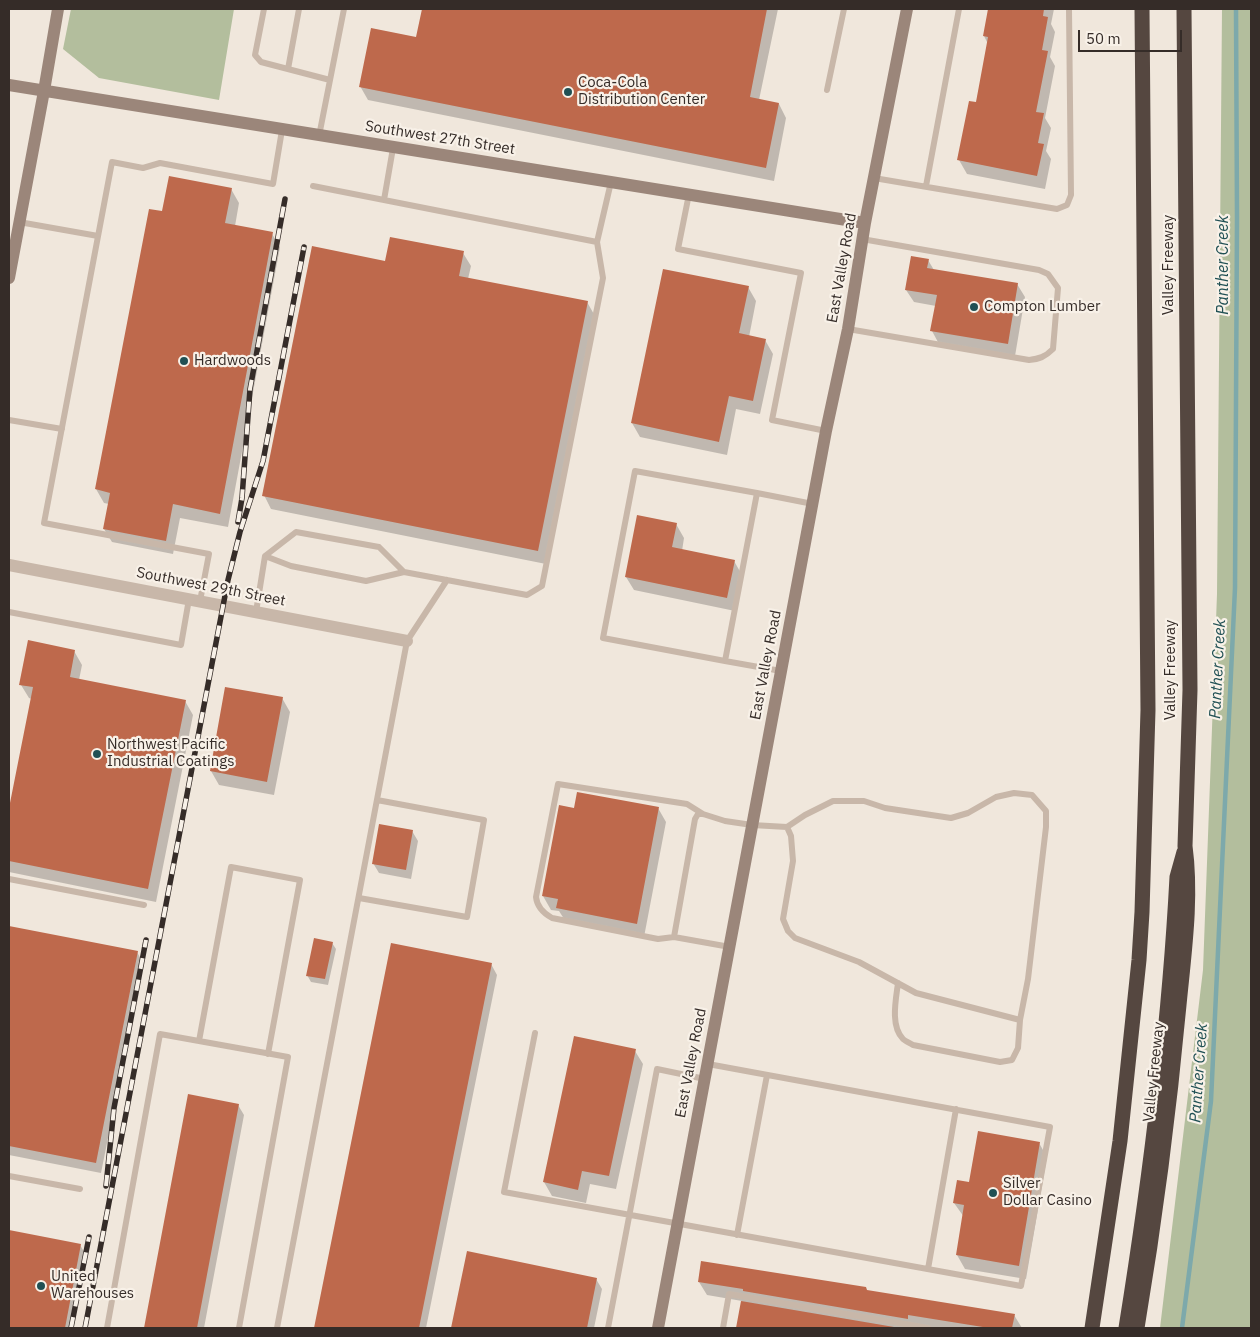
<!DOCTYPE html>
<html>
<head>
<meta charset="utf-8">
<style>
	body { margin:0 }
	#map { position:relative; width:1260px; height:1337px; overflow:hidden; background:#f0e7dc; font-family:"IBM Plex Sans",sans-serif }
	canvas { display:block }
	.frame { position:absolute; inset:0; border:10px solid #352c28; pointer-events:none }
	.scale { position:absolute; left:1078px; top:30px; width:104px; height:22px; box-sizing:border-box; border:2px solid #352c28; border-top:0; padding-left:6px; font-size:15px; line-height:18px; white-space:nowrap; color:#352c28; -webkit-text-stroke:4px #f8f1e8; paint-order:stroke }
</style>
</head>
<body>
<div id="map">
<canvas width="1260" height="1337"></canvas>
<div class="frame"></div>
<div class="scale">50 m</div>
</div>
<script>
const ctx = document.querySelector('canvas').getContext('2d');
ctx.lineJoin = 'round';
function paint(path, color) {
  ctx.fillStyle = color;
  ctx.fill(path, 'evenodd');
}
function stroke(path, color, width, dash) {
  ctx.strokeStyle = color;
  ctx.lineWidth = width;
  ctx.lineCap = dash ? 'butt' : 'round';
  ctx.setLineDash(dash || []);
  ctx.stroke(path);
}
function label(font, color, halo, rows, align = 'center') {
  ctx.font = font + ' "IBM Plex Sans",sans-serif';
  ctx.lineWidth = 4.5;
  ctx.setLineDash([]);
  ctx.textBaseline = 'middle';
  ctx.strokeStyle = halo;
  ctx.fillStyle = color;
  for (const [text, x, y, turn = 0] of rows) {
    ctx.save();
    ctx.translate(x, y);
    ctx.rotate((+turn || 0) * Math.PI / 180);
    ctx.textAlign = isNaN(turn) ? turn : align;
    if (halo) ctx.strokeText(text, 0, 0);
    ctx.fillText(text, 0, 0);
    ctx.restore();
  }
}
paint(new Path2D(`
	M71,9H234L219,100L99,78L63,49Z
	M1222,9H1251V1328H1160L1203,970L1217,594Z`), '#b3be9d');
paint(new Path2D(`
	M423,9H778L759,100L779,104L786,118L774,181L368,100L360,86L417,39Z
	M989,9H1054L1051,24L1055,32L1050,57L1055,66L1045,118L1051,128L1046,151L1051,159L1045,189L967,174L959,160L976,104L988,44L984,36Z
	M231,189L239,203L235,226L272,234L280,247L228,527L180,518L173,554L112,542L104,529L109,504L104,503L96,489L163,213Z
	M463,253L471,266L468,279L587,302L595,316L546,564L271,509L264,495L386,262Z
	M928,260L934,270L1017,284L1025,297L1015,356L939,344L932,331L936,306L914,302L906,290Z
	M748,287L756,301L749,337L765,340L773,354L760,414L736,409L727,455L640,437L632,423Z
	M676,524L684,538L682,551L734,561L742,575L735,611L634,590L626,577Z
	M74,651L82,665L79,680L185,701L193,715L156,902L9,872V814L32,699L29,698L21,685Z
	M282,698L290,712L274,795L219,785L211,771Z
	M658,808L666,822L644,937L566,922L559,911L551,910L543,896L575,809Z
	M412,831L418,841L411,879L379,873L373,863Z
	M9,927L137,952L143,963L101,1173L9,1155Z
	M332,943L336,949L328,985L311,982L307,975Z
	M392,945L491,964L497,975L426,1328H316Z
	M635,1051L643,1064L616,1189L590,1184L586,1203L552,1196L544,1182Z
	M189,1096L238,1105L244,1115L204,1328H146Z
	M1039,1143L1047,1157L1026,1279L965,1269L957,1255L964,1217L954,1203L970,1184Z
	M9,1231L80,1245L86,1255L72,1328H9Z
	M468,1253L596,1279L602,1289L594,1328H452Z
	M699,1282L867,1291L1014,1315L1022,1328H737L742,1301L707,1295Z`), '#0003');
stroke(new Path2D(`
	M1182,1328L1211,1101L1235,588L1237,218L1236,9`), '#7da9ab', 4.5);
paint(new Path2D(`
	M422,9H767L750,97L779,103L766,168L359,87L371,28L416,37Z
	M988,9H1044L1043,16L1048,17L1042,50L1048,51L1036,112L1044,113L1038,143L1044,144L1037,176L957,160L969,101L976,102L988,37L983,36Z
	M169,176L232,188L225,223L273,232L220,514L173,504L166,541L103,529L110,493L95,489L149,209L162,211Z
	M390,237L464,251L459,276L588,301L538,551L262,496L312,246L385,261Z
	M911,256L929,259L927,268L1018,283L1008,344L930,331L937,295L905,290Z
	M663,269L749,286L739,333L766,339L753,401L729,396L719,442L631,423Z
	M637,515L677,523L672,547L735,560L727,598L625,577Z
	M28,640L75,650L70,677L186,700L148,889L9,861V808L33,687L19,685Z
	M225,687L283,697L267,782L210,771Z
	M577,792L659,807L637,924L556,908L558,899L542,896L559,805L574,808Z
	M379,824L413,830L406,870L372,864Z
	M9,926L138,951L96,1163L9,1146Z
	M314,938L333,942L325,979L306,976Z
	M391,943L492,963L419,1328H314Z
	M574,1036L636,1049L609,1176L582,1171L578,1190L543,1182Z
	M188,1094L239,1104L197,1328H144Z
	M978,1131L1040,1142L1019,1266L956,1255L964,1205L953,1203L957,1180L969,1182Z
	M9,1230L81,1244L65,1328H9Z
	M467,1251L597,1278L587,1328H451Z
	M701,1261L866,1287L867,1290L1015,1314L1012,1328H989L908,1315V1319L743,1291V1289L698,1282Z
	M741,1301L900,1328H736Z`), '#be694c');
stroke(new Path2D(`
	M264,9L255,55L261,62L330,80
	M288,69L299,9
	M827,90L844,9
	M319,136L344,9
	M874,178L1057,209L1067,205L1071,195L1069,9
	M313,186L597,242
	M926,186L959,9
	M689,194L678,249L801,273L772,420L826,431
	M384,200L393,148
	M19,222L98,236
	M848,329L1029,360C1039,359 1045,357 1053,349L1058,288L1048,274L1039,270L862,239
	M9,420L62,429
	M265,556L291,566L366,581L404,572
	M200,601L209,554L44,523L112,162L143,168L160,163L273,184L282,130
	M9,612L181,645L189,599
	M256,612L265,556L296,532L379,547L404,572L527,595L542,586L603,278L597,242L611,182
	M725,661L603,638L635,471L757,493
	M781,671L725,661L757,493L813,504
	M703,814L687,804L558,784L536,897C537,907 543,913 552,918L658,939L674,937L730,947
	M787,827L791,836L793,861L783,919L788,931L795,938L859,962L916,993L1020,1020
	M9,879L144,905
	M359,898L467,917L484,820L377,800
	M674,937L695,819L698,814H703L725,821L752,825L787,827L805,815L833,801H864L885,808L951,818L968,813L996,797L1014,793L1032,795L1046,811V827L1028,979L1020,1020L1018,1048L1012,1060L1000,1062L913,1045C910,1043 905,1041 903,1039C890,1026 896,999 898,983
	M535,1033L504,1192L1021,1286L1050,1127L708,1064
	M199,1041L231,867L300,880L268,1054
	M9,1176L80,1189
	M737,1235L767,1075
	M928,1269L956,1109
	M107,1328L160,1034L288,1057L239,1328
	M277,1328L407,641L447,580
	M608,1328L657,1069L705,1079
	M723,1328L729,1294L928,1328`), '#c8b7a9', 6);
stroke(new Path2D(`
	M9,565L407,641`), '#c8b7a9', 12);
stroke(new Path2D(`
	M9,85L865,223
	M9,278L44,91L58,9
	M658,1328L826,431L848,329L865,223L907,9`), '#9b867a', 12);
stroke(new Path2D(`
	M1092,1328L1120,1141L1139,960L1142,912L1148,710L1142,9
	M1126,1328C1150,1179 1169,1029 1177,877L1184,852
	M1137,1328C1155,1221 1169,1113 1179,1005C1184,953 1192,898 1185,846L1190,690L1184,9`), '#554740', 15);
const rail = new Path2D(`
	M238,522L242,498L250,389L285,199
	M106,1186L114,1108L146,940
	M71,1328L89,1237
	M85,1328L228,580L240,532L263,461L304,247`);
stroke(rail, '#352c28', 5.5);
stroke(rail, '#f8f1e8', 4, [11]);
for (const [x, y, r, color] of [
	[568,92,5,"#205054"],
	[974,307,5,"#205054"],
	[184,361,5,"#205054"],
	[97,754,5,"#205054"],
	[993,1193,5,"#205054"],
	[41,1286,5,"#205054"]
]) {
  const dot = new Path2D();
  dot.arc(x, y, r, 0, 2 * Math.PI);
  ctx.fillStyle = color;
  ctx.fill(dot);
  stroke(dot, '#f8f1e8', 2);
}
label('15px', '#352c28', '#f8f1e8', [
	["Coca-Cola",578,83],
	["Distribution Center",578,100],
	["Compton Lumber",984,307],
	["Hardwoods",194,361],
	["Northwest Pacific",107,745],
	["Industrial Coatings",107,762],
	["Silver",1003,1184],
	["Dollar Casino",1003,1201],
	["United",51,1277],
	["Warehouses",51,1294]
], 'left');
label('15px', '#352c28', '#f8f1e8', [
	["Southwest 27th Street",440,138,9],
	["Valley Freeway",1169,265,-90],
	["East Valley Road",842,268,-80],
	["Southwest 29th Street",211,587,11],
	["East Valley Road",766,665,-79],
	["Valley Freeway",1171,670,-90],
	["East Valley Road",691,1063,-79],
	["Valley Freeway",1154,1072,-84]
]);
label('italic 16px', '#205054', '#f8f1e8', [
	["Panther Creek",1223,265,-90],
	["Panther Creek",1218,669,-87],
	["Panther Creek",1199,1073,-86]
]);
</script>
</body>
</html>
